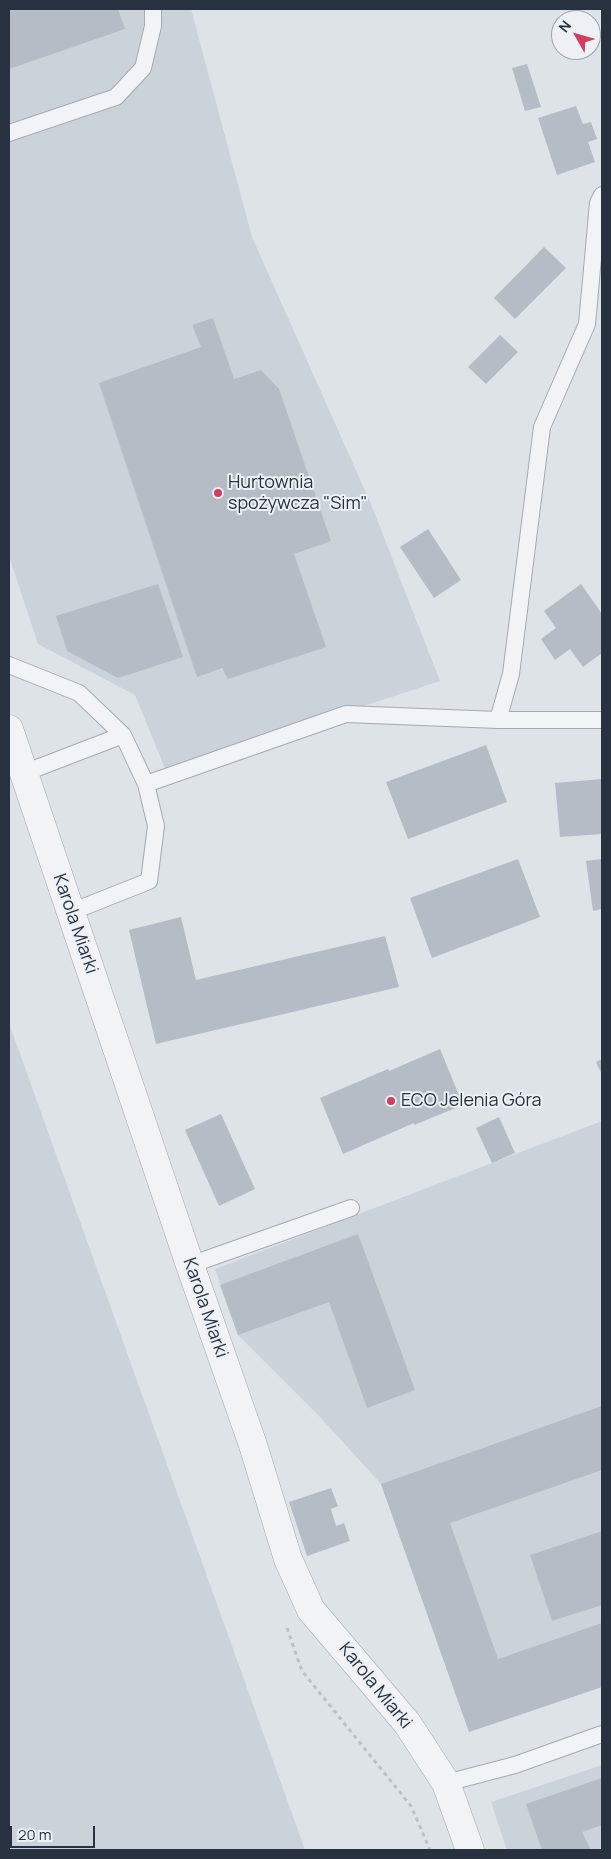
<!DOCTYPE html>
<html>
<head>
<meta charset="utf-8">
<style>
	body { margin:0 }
	#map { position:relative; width:611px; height:1859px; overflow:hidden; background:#dee3e8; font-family:Manrope,sans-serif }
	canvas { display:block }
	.frame { position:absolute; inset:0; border:10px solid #27313f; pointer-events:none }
	.north { position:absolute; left:551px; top:10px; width:50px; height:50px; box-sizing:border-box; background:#edf1f6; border:1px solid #9ea4ad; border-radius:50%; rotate:308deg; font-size:14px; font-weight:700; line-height:20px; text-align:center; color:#27313f }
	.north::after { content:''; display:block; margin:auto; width:18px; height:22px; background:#d23e5e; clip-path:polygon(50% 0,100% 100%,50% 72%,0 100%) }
	.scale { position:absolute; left:10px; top:1826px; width:85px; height:22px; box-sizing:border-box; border:2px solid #27313f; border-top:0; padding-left:6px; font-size:15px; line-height:18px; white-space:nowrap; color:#27313f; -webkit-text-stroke:4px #edf1f6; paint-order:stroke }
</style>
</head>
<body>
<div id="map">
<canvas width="611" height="1859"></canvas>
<div class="frame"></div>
<div class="north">N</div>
<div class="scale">20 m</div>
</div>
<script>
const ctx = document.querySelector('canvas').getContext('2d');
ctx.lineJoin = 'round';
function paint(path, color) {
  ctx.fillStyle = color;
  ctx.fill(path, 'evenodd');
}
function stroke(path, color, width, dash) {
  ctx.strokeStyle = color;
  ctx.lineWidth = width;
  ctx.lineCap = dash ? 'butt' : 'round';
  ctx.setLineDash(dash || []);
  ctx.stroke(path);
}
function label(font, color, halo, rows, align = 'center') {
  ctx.font = font + ' Manrope,sans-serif';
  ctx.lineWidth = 4;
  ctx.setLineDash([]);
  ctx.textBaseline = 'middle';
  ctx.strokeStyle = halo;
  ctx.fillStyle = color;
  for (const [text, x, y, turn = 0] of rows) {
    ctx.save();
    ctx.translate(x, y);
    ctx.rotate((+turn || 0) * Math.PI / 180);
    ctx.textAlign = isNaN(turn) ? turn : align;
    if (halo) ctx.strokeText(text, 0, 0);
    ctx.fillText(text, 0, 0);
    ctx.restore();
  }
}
paint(new Path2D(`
	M9,9H191L252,237L371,504L440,681L166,771L135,695L38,644L9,556Z
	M9,1023L305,1850H9Z
	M602,1121V1687L469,1732L381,1484L321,1418L238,1335L215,1269Z
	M602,1765V1850H507L491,1802Z`), '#ccd2da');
paint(new Path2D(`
	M9,9H118L125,29L9,69Z
	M527,64L541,107L525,111L512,68Z
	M576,106L583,124L591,122L597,139L588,142L595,162L557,175L538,118Z
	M544,247L566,268L515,319L494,298Z
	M213,318L234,379L261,370L279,389L331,541L294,554L326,647L228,679L222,668L197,677L99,383L201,347L192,325Z
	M500,335L518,352L486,384L468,367Z
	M428,529L461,580L434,598L400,547Z
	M158,584L183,657L118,678L67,651L56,616Z
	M581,584L602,614V653L583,667L570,649L555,660L541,639L556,628L544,611Z
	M486,745L507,802L408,839L386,782Z
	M602,779V834L560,837L555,783Z
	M518,859L540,917L432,958L410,898Z
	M602,859V909L593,911L586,861Z
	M181,917L196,980L385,936L399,987L156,1044L129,930Z
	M440,1049L463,1105L414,1125V1123L343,1154L320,1098L388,1069L389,1071Z
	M602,1059V1075L596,1062Z
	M221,1114L255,1189L219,1206L185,1130Z
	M499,1117L515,1153L492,1163L476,1128Z
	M358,1234L415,1390L367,1408L329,1302L238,1335L220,1285Z
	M602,1406V1470L450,1523L498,1659L602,1623V1687L469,1732L381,1484Z
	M331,1488L338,1506L331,1509L336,1526L344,1523L350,1541L307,1556L289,1502Z
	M602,1531V1605L552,1621L530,1555Z
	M602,1778V1825L582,1832L591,1850H542L526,1804Z`), '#b5bcc5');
const lane = new Path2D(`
	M9,133L116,97L143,68L153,26V9
	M9,665L79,693L123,735L24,773
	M498,720L511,674L542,427L587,324L598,203L602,195
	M146,784L346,714L498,720H602
	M71,912L149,881L156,826L146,784L123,735
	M190,1265L351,1208
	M446,1783L515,1765L602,1734`);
const street = new Path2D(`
	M9,729L190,1265L253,1445L288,1559L311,1610L407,1723L446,1783L470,1850`);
stroke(lane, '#a3aab2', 18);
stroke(street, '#a3aab2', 29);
stroke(new Path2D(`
	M287,1628L302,1671L411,1806L430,1850`), '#bcc1c6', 3, [4, 4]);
stroke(lane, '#f1f3f6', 16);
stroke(street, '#f1f3f6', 28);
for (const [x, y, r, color] of [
	[218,493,5,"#d23e5e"],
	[391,1101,5,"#d23e5e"]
]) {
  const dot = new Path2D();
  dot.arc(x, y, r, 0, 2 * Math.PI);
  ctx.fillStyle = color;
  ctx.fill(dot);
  stroke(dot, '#edf1f6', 2);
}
label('18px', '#27313f', '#edf1f6', [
	["Hurtownia",228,483],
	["spożywcza \"Sim\"",228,504],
	["ECO Jelenia Góra",401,1101]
], 'left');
label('18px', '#27313f', '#edf1f6', [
	["Karola Miarki",75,924,71],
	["Karola Miarki",205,1308,71],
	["Karola Miarki",375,1686,51]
]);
</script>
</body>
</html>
